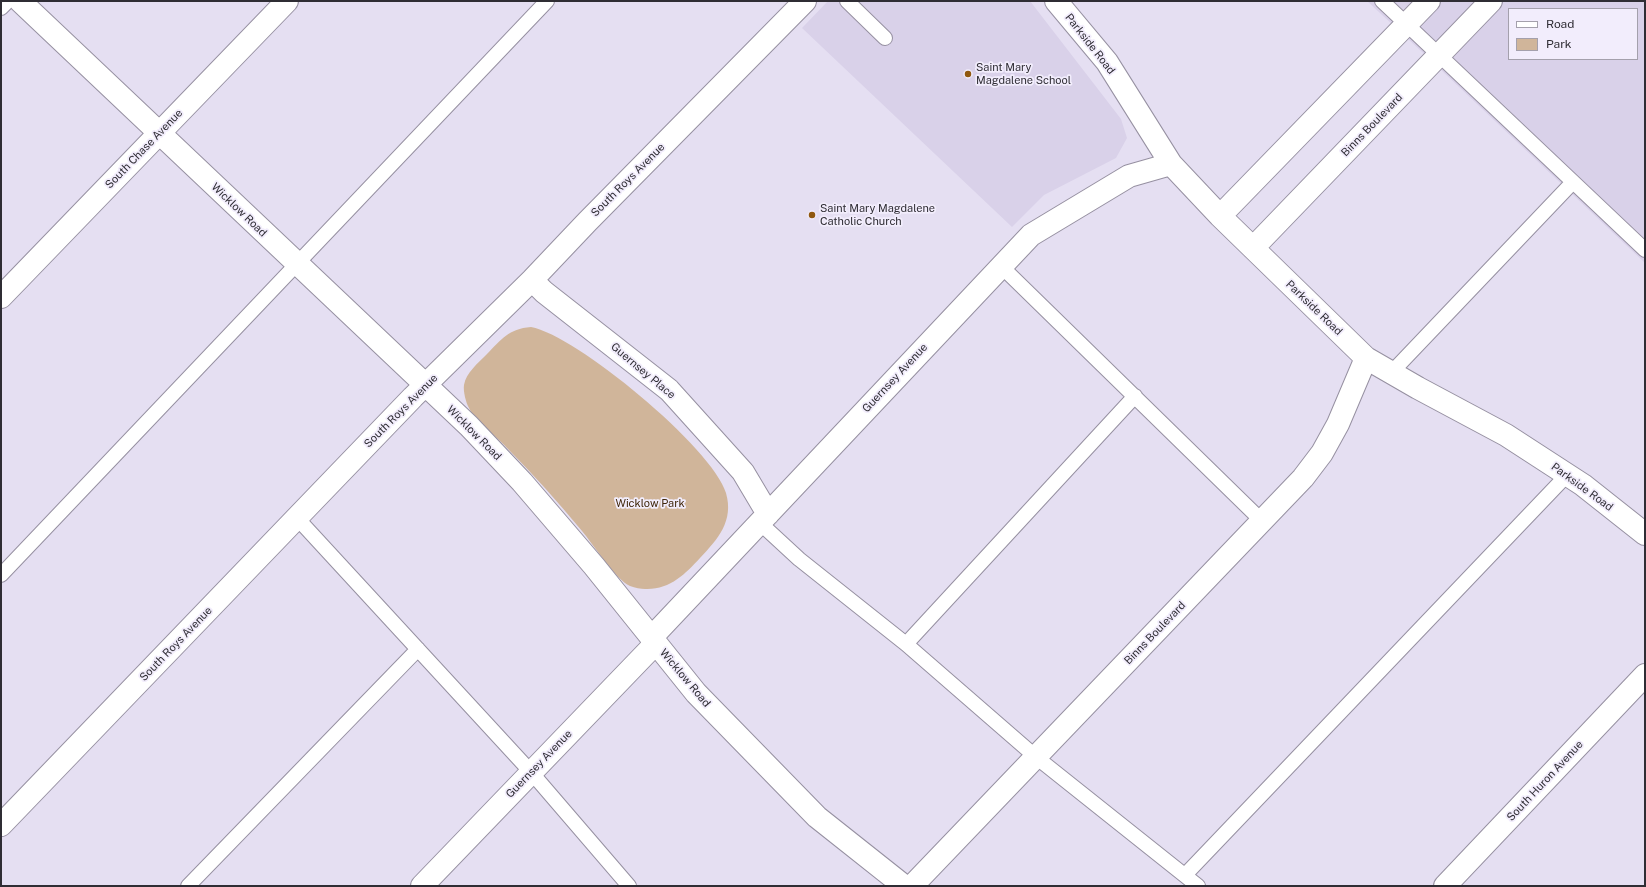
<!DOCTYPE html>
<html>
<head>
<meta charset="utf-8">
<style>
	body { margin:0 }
	#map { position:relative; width:1646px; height:887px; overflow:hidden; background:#e5dff2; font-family:"Public Sans",sans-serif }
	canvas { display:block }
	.frame { position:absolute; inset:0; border:2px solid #2f2d34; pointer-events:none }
	.legend { position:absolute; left:1508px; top:8px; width:130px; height:52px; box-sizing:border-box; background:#f2edfc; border:1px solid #a4a0ac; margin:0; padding:5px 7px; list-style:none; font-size:12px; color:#2f2d34 }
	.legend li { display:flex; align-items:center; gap:8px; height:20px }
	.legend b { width:20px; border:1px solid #a4a0ac }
</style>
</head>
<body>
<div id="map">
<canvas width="1646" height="887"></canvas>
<div class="frame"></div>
<ul class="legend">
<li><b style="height:5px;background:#fff"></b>Road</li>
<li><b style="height:11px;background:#d0b59a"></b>Park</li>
</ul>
</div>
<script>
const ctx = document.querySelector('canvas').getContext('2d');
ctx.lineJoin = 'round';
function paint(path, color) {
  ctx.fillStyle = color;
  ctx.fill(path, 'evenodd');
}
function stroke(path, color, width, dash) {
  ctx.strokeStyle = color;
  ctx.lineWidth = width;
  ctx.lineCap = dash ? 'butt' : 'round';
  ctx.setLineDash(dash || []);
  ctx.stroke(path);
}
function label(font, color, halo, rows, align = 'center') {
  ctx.font = font + ' "Public Sans",sans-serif';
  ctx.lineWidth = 3.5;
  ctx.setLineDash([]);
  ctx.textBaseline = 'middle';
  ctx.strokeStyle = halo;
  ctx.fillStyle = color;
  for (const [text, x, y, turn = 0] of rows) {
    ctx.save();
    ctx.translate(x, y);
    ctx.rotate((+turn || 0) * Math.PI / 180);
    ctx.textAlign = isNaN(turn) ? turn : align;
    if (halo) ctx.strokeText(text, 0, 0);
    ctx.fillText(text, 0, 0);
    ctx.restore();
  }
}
paint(new Path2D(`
	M828,1H1030L1121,119L1127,138L1116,158L1044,195L1012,227L802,28Z
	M1367,1H1645V263L1421,51ZM1509,9H1637V59H1509Z`), '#d9d1e9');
paint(new Path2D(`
	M531,327C576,335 713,448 726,493C734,521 718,539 700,558C685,574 670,590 645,589C641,589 635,588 630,586C616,580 593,544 582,531C558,502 533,474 506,447C497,437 474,420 469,408C466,403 463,391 464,385C466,373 478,363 487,354C502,339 508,329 531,327Z`), '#d0b59a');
const service = new Path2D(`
	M847,1L885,38
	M1382,1L1645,250
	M1,8L8,1
	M1001,266L1262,521
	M1391,373L1573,182
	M297,518L531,772L629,886
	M760,523L799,559L906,644L1036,757L1198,886
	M1,575L547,1
	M906,644L1135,396
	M1185,875L1567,475
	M188,886L418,649`);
const minor = new Path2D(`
	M20,1L469,426L522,482L594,566L696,693L817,817L904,886
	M1056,1L1107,62L1171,164L1220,216L1366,358L1418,388L1506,435L1583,485L1645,534
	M1220,216L1429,1
	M1253,248L1491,1
	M532,280L544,292L669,390L743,472L768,514
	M1,297L287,1
	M651,638L1031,235L1129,176L1171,164
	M1,825L413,397L532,280L587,222L805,1
	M422,886L656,643
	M912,886L1303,478L1322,453L1338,424L1366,358
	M1445,886L1645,675`);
stroke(service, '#9690a1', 16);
stroke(minor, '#9690a1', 24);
stroke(service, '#fff', 14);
stroke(minor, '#fff', 22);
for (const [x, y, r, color] of [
	[968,74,4,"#90580f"],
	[812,215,4,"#90580f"]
]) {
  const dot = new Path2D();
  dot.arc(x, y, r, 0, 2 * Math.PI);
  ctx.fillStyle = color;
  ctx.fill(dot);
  stroke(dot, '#f2edfc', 1.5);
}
label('11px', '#2f2d34', '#f2edfc', [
	["Parkside Road",1090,44,52],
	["Binns Boulevard",1372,125,-46],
	["South Chase Avenue",144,149,-46],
	["South Roys Avenue",628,180,-45],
	["Wicklow Road",239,210,44],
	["Parkside Road",1314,308,44],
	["Guernsey Place",643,371,40],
	["Guernsey Avenue",895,378,-47],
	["South Roys Avenue",401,411,-45],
	["Wicklow Road",474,433,45],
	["Parkside Road",1582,487,36],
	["Binns Boulevard",1155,633,-46],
	["South Roys Avenue",176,644,-46],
	["Wicklow Road",685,678,50],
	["Guernsey Avenue",539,764,-46],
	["South Huron Avenue",1545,781,-47]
]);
label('11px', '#2f2d34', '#f2edfc', [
	["Saint Mary",976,68],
	["Magdalene School",976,81],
	["Saint Mary Magdalene",820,209],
	["Catholic Church",820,222]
], 'left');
label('11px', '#3f260a', '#f2edfc', [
	["Wicklow Park",650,504]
]);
</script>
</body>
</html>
